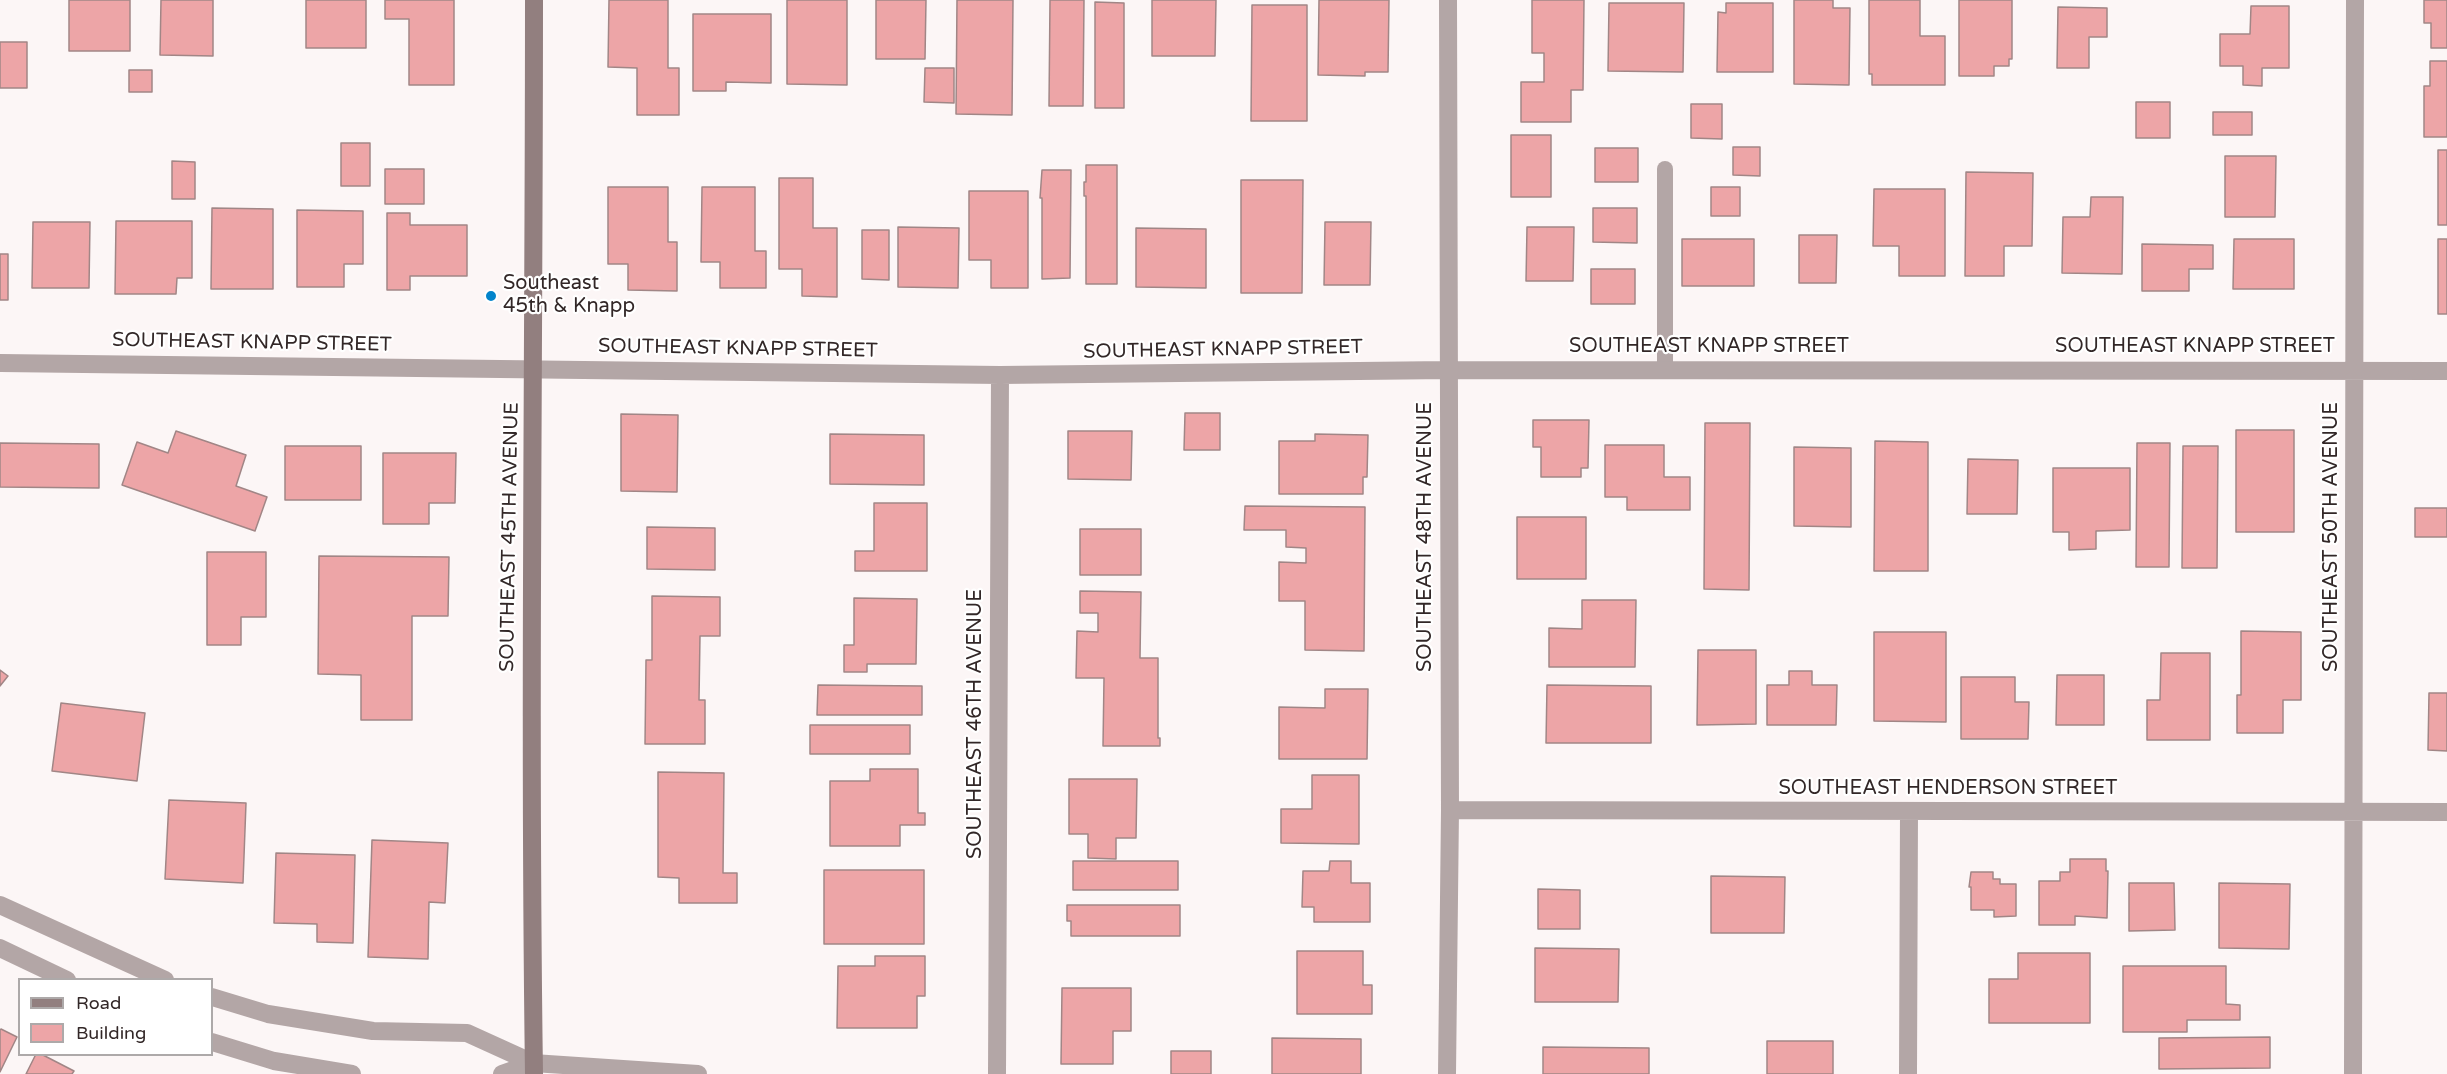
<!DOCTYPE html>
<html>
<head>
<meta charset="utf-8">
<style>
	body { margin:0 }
	#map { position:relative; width:2447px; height:1074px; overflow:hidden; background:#fcf6f6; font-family:"Varela Round",sans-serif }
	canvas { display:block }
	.legend { position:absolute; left:18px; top:978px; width:195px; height:78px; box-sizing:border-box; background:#fff; border:2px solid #ada9a9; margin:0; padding:8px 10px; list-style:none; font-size:18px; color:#322727 }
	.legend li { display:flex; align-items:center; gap:12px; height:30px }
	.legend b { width:30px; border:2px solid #ada9a9 }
</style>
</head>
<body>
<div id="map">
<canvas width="2447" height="1074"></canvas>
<ul class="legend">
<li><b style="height:8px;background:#927f7f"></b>Road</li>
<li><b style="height:16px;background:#eda5a7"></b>Building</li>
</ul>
</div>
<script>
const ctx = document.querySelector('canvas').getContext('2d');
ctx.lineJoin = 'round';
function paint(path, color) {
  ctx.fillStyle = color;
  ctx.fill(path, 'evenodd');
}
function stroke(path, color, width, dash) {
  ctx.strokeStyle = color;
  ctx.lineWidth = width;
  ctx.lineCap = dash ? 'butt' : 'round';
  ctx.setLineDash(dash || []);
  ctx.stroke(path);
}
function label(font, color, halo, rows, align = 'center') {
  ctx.font = font + ' "Varela Round",sans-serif';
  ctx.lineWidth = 4.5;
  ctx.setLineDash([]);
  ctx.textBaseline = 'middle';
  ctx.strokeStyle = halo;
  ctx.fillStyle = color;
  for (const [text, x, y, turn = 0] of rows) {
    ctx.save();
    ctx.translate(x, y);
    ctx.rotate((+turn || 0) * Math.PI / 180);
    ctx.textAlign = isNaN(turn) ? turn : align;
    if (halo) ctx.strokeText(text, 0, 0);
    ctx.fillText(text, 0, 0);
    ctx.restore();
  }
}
const building = new Path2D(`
	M69,0H130V51H69Z
	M161,0H213V56L160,55Z
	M306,0H366V48H306Z
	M385,0H454V85H409V19H385Z
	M609,0H668V68H679V115H637V68L608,67Z
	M787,0H847V85L787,84Z
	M876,0H926L925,59H876Z
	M957,0H1013L1012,115L956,114Z
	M1050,0H1084L1083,106H1049Z
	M1152,0H1216L1215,56H1152Z
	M1319,0H1389L1388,72H1365V76L1318,75Z
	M1532,0H1584L1583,90H1571V122H1521V82H1544V53H1532Z
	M1794,0H1833V8H1850L1849,85L1794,84Z
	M1869,0H1920V36H1945V85H1872V74H1869Z
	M1959,0H2012V59H2009V66H1994V76H1959Z
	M2424,0H2447V48H2431V23H2424Z
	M1095,2L1124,3V108H1095Z
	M1609,3H1684L1683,72L1608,71Z
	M1726,3H1773V72H1717L1718,12L1726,13Z
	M1252,5H1307V121H1251Z
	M2251,6H2289V68H2262V86L2243,85V66H2220V34H2250Z
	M2058,7L2107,8V37H2089V68H2057Z
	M693,14H771V83L726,82V91H693Z
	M0,42H27V88H0Z
	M2430,61H2447V137H2424V86H2430Z
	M925,68H954V103L924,102Z
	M129,70H152V92H129Z
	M2136,102H2170V138H2136Z
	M1691,104H1722V139L1691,138Z
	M2213,112H2252V135H2213Z
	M1511,135H1551V197H1511Z
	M341,143H370V186H341Z
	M1733,147H1760V176L1733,175Z
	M1595,148H1638V182H1595Z
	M2438,150H2447V225H2438Z
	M2225,156H2276L2275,217H2225Z
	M172,161L195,162V199H172Z
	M1086,165H1117V284H1086V196H1084V182H1086Z
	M385,169H424V204H385Z
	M1042,170H1071L1070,278L1042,279V198H1040Z
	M1966,172L2033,173L2032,246H2004V276H1965Z
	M779,178H813V228H837V297L802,296V269H779Z
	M1241,180H1303L1302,293H1241Z
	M608,187H668V242H677V291L628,290V264H608Z
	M702,187H755V251H766V288H720V262H701Z
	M1711,187H1740V216H1711Z
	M1874,189H1945V276H1899V246H1873Z
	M969,191H1028V288H991V260H969Z
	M2091,197H2123L2122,274L2062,273L2063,217H2090Z
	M212,208L273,209V289H211Z
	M1593,208H1637V243L1593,242Z
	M297,210L363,211V264H344V287H297Z
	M387,213H410V225H467V276H410V290H387Z
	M116,221H192V278H177L176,294H115Z
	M33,222H90L89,288H32Z
	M1325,222H1371L1370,285H1324Z
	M898,227L959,228L958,288L898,287Z
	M1527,227H1574L1573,281H1526Z
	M1136,228L1206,229V288L1136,287Z
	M862,230H889V280L862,279Z
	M1799,235H1837L1836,283H1799Z
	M1682,239H1754V286H1682Z
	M2234,239H2294V289H2233Z
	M2438,239H2447V314H2438Z
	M2142,244L2213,245V269H2189V291H2142Z
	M0,254H8V300H0Z
	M1591,269H1635V304H1591Z
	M1185,413H1220V450H1184Z
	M621,414L678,415L677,492L621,491Z
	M1533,420H1589L1588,468H1581V477H1541V447H1533Z
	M1705,423H1750L1749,590L1704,589Z
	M2236,430H2294V532H2236Z
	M176,431L246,455L236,486L267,497L255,531L122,485L137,442L168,453Z
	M1068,431H1132L1131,480L1068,479Z
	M830,434L924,435V485L830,484Z
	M1315,434L1368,435L1367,477H1363V494H1279V441H1315Z
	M1875,441L1928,442V571H1874Z
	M0,443L99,444V488L0,487Z
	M2137,443H2170L2169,567H2136Z
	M1605,445H1664V477H1690V510H1627V497H1605Z
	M285,446H361V500H285Z
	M2183,446H2218L2217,568H2182Z
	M1794,447L1851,448V527L1794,526Z
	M383,453H456L455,503H429V524H383Z
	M1968,459L2018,460L2017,514H1967Z
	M2053,468H2130V530L2096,531V549L2069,550V532H2053Z
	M874,503H927V571H855V551H874Z
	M1245,506L1365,507L1364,651L1305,650V601H1279V562L1306,563V548L1286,547V530H1244Z
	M2415,508H2447V537H2415Z
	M1517,517H1586V579H1517Z
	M647,527L715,528V570L647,569Z
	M1080,529H1141V575H1080Z
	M207,552H266V617H241V645H207Z
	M319,556L449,557L448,616H412V720H361V675L318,674Z
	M1080,591L1141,592L1140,658H1158V738H1160V746H1103L1104,678H1076L1077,631L1098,632V613H1080Z
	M652,596L720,597V636H700L699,700H705V744H645L646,660H652Z
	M854,598L917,599L916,664H867V672H844V645H854Z
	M1582,600H1636L1635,667H1549V628L1582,629Z
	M2241,631L2301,632V700H2283V733H2237V695H2241Z
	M1874,632H1946V722L1874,721Z
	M1698,650H1756V724L1697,725Z
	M2161,653H2210V740H2147V700H2160Z
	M0,670L8,676L0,686Z
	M1789,671H1812V685H1837L1836,725H1767V685H1789Z
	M2057,675H2104V725H2056Z
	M1961,677H2015V702H2029L2028,739H1961Z
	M818,685L922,686V715H817Z
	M1547,685L1651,686V743H1546Z
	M1325,689H1368L1367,759H1279V707L1325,708Z
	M2429,693H2447V751L2428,750Z
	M61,703L145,713L137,781L52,771Z
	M810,725H910V754H810Z
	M870,769H918V813H925V825H900V846H830V781H870Z
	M658,772L724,773L723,873H737V903H679V878L658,877Z
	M1312,775H1359V844L1281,843V809H1312Z
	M1069,779H1137L1136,838H1116V859L1088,858V834H1069Z
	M169,800L246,803L243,883L165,879Z
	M372,840L448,843L445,903L429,902L428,959L368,957Z
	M276,853L355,855L353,943L317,942V924L274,923Z
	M2070,859H2106V871H2108L2107,918L2075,916V925H2039V881H2060V872H2070Z
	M1073,861H1178V890H1073Z
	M1330,861H1351V883H1370V922H1314V907H1302L1303,871H1329Z
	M824,870H924V944H824Z
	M1971,872H1993V879H2000V884H2016V916L1994,917V910H1971V887H1969Z
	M1711,876L1785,877L1784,933H1711Z
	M2129,883H2174L2175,930L2129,931Z
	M2219,883L2290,884L2289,949L2219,948Z
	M1538,889L1580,890V929H1538Z
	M1067,905H1180V936H1071V921H1067Z
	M1535,948L1619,949L1618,1002H1535Z
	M1297,951H1363V985H1372V1014H1297Z
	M2018,953H2090V1023H1989V979H2018Z
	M875,956H925V996H917V1028H837L838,966H875Z
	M2123,966H2226V1004L2240,1005V1020H2187V1032H2123Z
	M1062,988H1131V1031H1113V1064H1061Z
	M1,1029L17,1037L0,1072V1030Z
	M2270,1037V1068L2159,1069V1038Z
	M1272,1038L1361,1039V1074H1272Z
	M1767,1041H1833V1074H1767Z
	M1543,1047L1649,1048V1074H1543Z
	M1171,1051H1211V1074H1171Z
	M36,1054H41L74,1071L72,1074H26Z`);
paint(building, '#eda5a7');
stroke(building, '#a18686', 1.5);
stroke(new Path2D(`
	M1665,169V370`), '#b3a6a6', 16);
stroke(new Path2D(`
	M0,363L1000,375L1448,370L2447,371
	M1450,810L2447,812
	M0,905L165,980
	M0,948L67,980
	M212,997L268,1014L373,1031L467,1033L533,1063L698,1074
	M212,1042L274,1061L352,1074
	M502,1074L533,1063
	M997,1074L1000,375
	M1447,1074L1450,810L1448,0
	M1908,1074L1909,812
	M2353,1074L2355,0`), '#b3a6a6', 18);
stroke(new Path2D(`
	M534,1074C529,716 534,358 534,0`), '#927f7f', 18);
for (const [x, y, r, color] of [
	[491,296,6,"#0384cb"]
]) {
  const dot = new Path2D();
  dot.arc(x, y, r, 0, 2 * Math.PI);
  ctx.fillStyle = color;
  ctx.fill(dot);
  stroke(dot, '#fff', 2);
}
label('20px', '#322727', '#fff', [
	["Southeast",503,284],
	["45th & Knapp",503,307]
], 'left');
label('20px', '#322727', '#fff', [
	["SOUTHEAST KNAPP STREET",252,343,1],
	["SOUTHEAST KNAPP STREET",1709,347],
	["SOUTHEAST KNAPP STREET",2195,347],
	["SOUTHEAST KNAPP STREET",738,349,1],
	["SOUTHEAST KNAPP STREET",1223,350,-1],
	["SOUTHEAST 45TH AVENUE",510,537,-89],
	["SOUTHEAST 48TH AVENUE",1426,537,-90],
	["SOUTHEAST 50TH AVENUE",2332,537,-90],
	["SOUTHEAST 46TH AVENUE",976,724,-90],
	["SOUTHEAST HENDERSON STREET",1948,789]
]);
</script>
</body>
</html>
